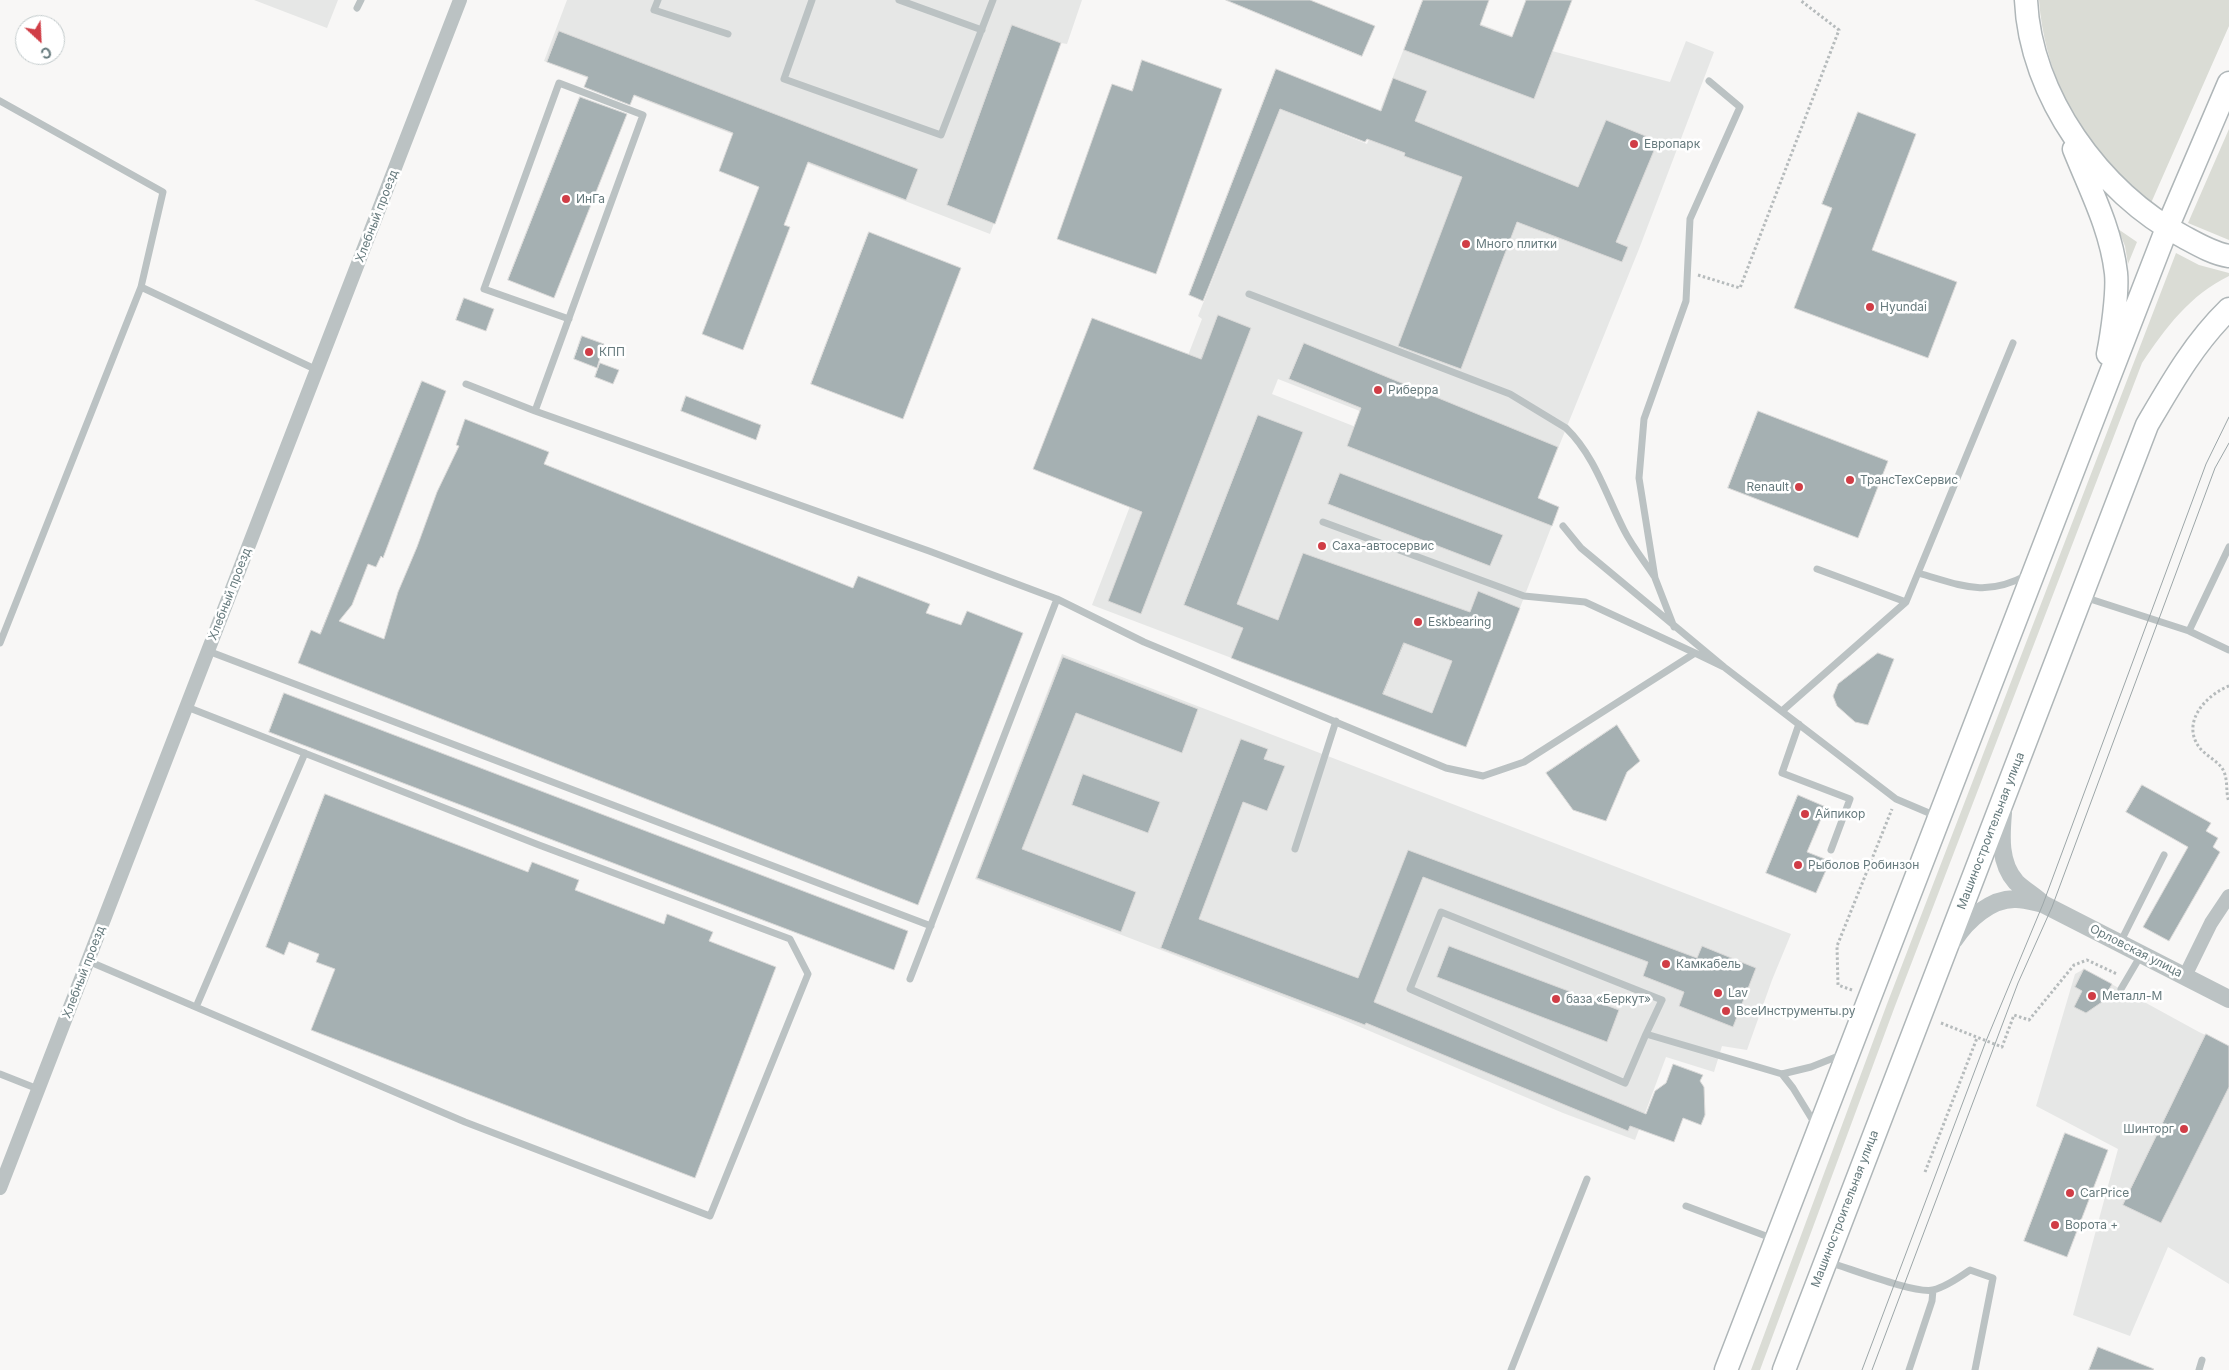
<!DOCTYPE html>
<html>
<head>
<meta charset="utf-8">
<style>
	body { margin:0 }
	#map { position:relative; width:2229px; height:1370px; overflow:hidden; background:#f8f7f6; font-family:Inter,sans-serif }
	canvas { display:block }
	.north { position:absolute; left:15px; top:15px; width:50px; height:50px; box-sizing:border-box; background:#fff; border:1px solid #c2cacb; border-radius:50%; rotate:155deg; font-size:14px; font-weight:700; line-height:20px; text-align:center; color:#667a7d }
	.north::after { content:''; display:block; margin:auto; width:18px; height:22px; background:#d03d46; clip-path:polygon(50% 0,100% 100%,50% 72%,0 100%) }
</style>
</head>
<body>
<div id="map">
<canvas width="2229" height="1370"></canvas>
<div class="north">С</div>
</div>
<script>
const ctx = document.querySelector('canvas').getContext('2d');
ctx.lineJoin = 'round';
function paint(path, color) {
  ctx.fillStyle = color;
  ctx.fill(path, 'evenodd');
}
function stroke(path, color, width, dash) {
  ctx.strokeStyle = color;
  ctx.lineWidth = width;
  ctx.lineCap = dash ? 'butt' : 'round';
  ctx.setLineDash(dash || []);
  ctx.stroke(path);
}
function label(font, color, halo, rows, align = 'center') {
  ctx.font = font + ' Inter,sans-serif';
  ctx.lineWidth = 5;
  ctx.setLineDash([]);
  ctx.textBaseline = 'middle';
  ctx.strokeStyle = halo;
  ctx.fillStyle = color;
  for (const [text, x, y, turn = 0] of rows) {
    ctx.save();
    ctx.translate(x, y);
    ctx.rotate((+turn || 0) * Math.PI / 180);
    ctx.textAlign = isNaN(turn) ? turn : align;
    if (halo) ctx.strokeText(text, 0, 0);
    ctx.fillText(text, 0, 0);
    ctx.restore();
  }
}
paint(new Path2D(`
	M254,0H338L327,28Z
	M567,0H1082L1067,44L1061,43L990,234L544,61Z
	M1422,2L1552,51L1670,82L1686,41L1714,52L1639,249L1544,483L1278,379L1272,394L1559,507L1466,747L1092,605L1202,319L1198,316L1280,109L1367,144Z
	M1062,654L1791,934L1772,980L1747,1050L1722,1046L1714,1072L1666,1057L1635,1140L1563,1113L1339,1018L975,879Z
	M2084,969L2199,1032L2229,1046V1284L2168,1247L2130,1336L2073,1315L2118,1149L2036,1106L2075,974Z`), '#e6e7e6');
paint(new Path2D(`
	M2039,0H2229V26L2151,203C2143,197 2133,192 2126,185C2076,137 2044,69 2039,0Z
	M2229,129V240L2188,223Z
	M2118,229L2137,242L2128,264L2125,246Z
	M2176,253L2199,265L2229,273V276C2190,295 2166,327 2142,363L1895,1006L1760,1370H1751L1887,1004Z`), '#dadcd5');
const building = new Path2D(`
	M1226,0H1310L1375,26L1362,56Z
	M1423,0H1489L1480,25L1512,37L1526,0H1572L1534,99L1404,50Z
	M1012,25L1061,43L995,224L947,205Z
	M559,31L918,169L906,200L808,162L784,225L790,227L743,350L702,334L759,187L719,171L733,133L634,95L630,105L584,87L588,77L547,62Z
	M1142,60L1222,89L1156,274L1057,239L1112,84L1132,91Z
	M1276,69L1381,111L1393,78L1427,91L1415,121L1578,187L1606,120L1658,141L1616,242L1628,247L1622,262L1517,222L1461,369L1398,346L1462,177L1404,156L1405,153L1367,139L1365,142L1280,109L1203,301L1189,295Z
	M580,97L627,114L554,298L508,280Z
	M1858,112L1916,134L1872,250L1957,282L1928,358L1794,308L1832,208L1822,204Z
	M869,232L961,268L903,419L811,384Z
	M464,298L494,309L486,331L456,320Z
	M1218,315L1251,328L1141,614L1108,601L1142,512L1033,469L1092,318L1201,359Z
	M582,336L604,344L597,368L574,359Z
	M1304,343L1558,447L1538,498L1559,507L1552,526L1347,446L1361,408L1289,379Z
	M600,363L619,370L613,384L595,377Z
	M422,381L446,391L383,558L381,556L376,567L368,564L352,605L339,621L384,639L398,592L417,547L437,492L459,446L456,445L465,419L549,452L544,464L853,588L858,576L930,604L926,613L961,625L967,611L1023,633L918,905L298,663L311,630L320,634Z
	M686,396L761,425L756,440L681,411Z
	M1758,411L1888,461L1858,538L1728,488Z
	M1258,415L1303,432L1237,604L1278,620L1303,553L1470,612L1478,591L1520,608L1466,747L1231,658L1243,628L1184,605ZM1404,643L1452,661L1432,713L1383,694Z
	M1340,473L1503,535L1490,566L1328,504Z
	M1878,653L1894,659L1868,725L1855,722L1837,706L1833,696L1838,684Z
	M1063,657L1198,709L1182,753L1076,713L1022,849L1136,892L1121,932L977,878Z
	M284,693L908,931L894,970L269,732Z
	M1617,725L1640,761L1627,772L1606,821L1573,810L1546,773Z
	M1241,739L1268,749L1264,759L1285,766L1267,811L1243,802L1199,919L1358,978L1408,850L1697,958L1702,946L1756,968L1733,1027L1679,1006L1684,992L1643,976L1648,962L1423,877L1374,1002L1646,1114L1655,1091L1666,1083L1673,1064L1703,1075L1700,1081L1704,1087L1705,1115L1701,1125L1683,1118L1674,1142L1630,1126L1628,1131L1366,1023L1365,1025L1161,948Z
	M1083,774L1160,802L1148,833L1072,805Z
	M2142,785L2211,823L2206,831L2218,838L2213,847L2220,852L2169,941L2143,927L2188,847L2126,812Z
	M325,794L528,872L532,862L579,880L575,890L664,924L667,914L713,932L709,941L776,967L695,1178L311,1030L335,969L316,962L319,954L289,942L284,955L266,947Z
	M1798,795L1826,807L1807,852L1830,861L1816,893L1766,873Z
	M1449,946L1619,1010L1607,1042L1437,977Z
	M2084,969L2112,984L2102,1002L2086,1013L2074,1007L2082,991L2075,987Z
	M2206,1034L2229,1046V1087L2161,1223L2123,1205Z
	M2065,1133L2108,1150L2067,1257L2024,1241Z
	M2098,1347L2154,1369L2153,1370H2089Z`);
paint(building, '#a5b0b2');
stroke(building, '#dad9d8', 1);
const primary = new Path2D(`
	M2026,0C2030,95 2100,193 2184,237C2197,244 2214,254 2229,256
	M2074,149C2090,189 2111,229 2116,273C2118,292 2112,334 2108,354
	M1726,1370L2096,411L2167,228L2229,83
	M1784,1370L2147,425C2171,384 2194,343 2229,309`);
stroke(primary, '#afb6b8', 25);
stroke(new Path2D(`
	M1698,275L1740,288L1839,30L1800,0
	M2229,686C2206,695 2181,722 2199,747C2205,755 2216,760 2222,768C2229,779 2225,791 2229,802
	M1852,990L1838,985L1837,946L1892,809
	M1941,1023L2002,1047L2014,1015L2029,1020L2074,965L2087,960L2117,974
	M1925,1172L1977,1038`), '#b6bbbc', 3, [2.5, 2.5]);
stroke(new Path2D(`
	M658,0L654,10L728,34
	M812,0L784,79L941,135L993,0
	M899,0L982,30
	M357,8L361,0
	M0,101L163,192L141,287L0,643
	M141,287L317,370
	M1249,294L1510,394L1566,428C1595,456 1606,495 1624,530C1632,546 1644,561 1654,576
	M466,384L535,411L929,551L1057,599L1144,642L1446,768L1483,776L1524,762L1695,653L1724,667
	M535,411L643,115L559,83L484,289L569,319
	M1323,522L1524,596L1585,602L1695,653
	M1563,526L1581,548L1724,667L1896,799L1936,816
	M1817,569L1906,602
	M1918,573C1961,585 1985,598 2027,575
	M2084,597L2189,631L2229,650
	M1674,627L1655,578L1639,478L1644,419L1686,301L1690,219L1740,107L1709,81
	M2189,631L2229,547
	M208,651L931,926
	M1782,711L1906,602L2013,343
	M1799,724L1782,773L1850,799L1831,850
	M1295,849L1336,721
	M2120,943L2164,855
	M88,961L465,1122L710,1216L808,974L790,939L539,845L187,707
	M910,979L1057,599
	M2121,989L2141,955
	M196,1007L305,753
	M1646,1034L1662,1000L1441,912L1410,989L1625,1083L1646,1034L1782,1074L1811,1067L1841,1055
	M0,1074L38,1089
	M1782,1074L1793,1088L1815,1124
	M1686,1206L1774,1239
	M1828,1262C1849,1268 1915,1294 1933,1290C1946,1287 1960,1277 1970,1270L1993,1278L1975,1370
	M1511,1370L1587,1179
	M1909,1370L1932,1301L1933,1290
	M2199,1370L2202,1360`), '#bbc2c3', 7);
stroke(new Path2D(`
	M2185,976L2211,923L2229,896
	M0,1188L460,0`), '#bbc2c3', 14);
stroke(new Path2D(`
	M2003,813C2001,836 1999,863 2016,882C2023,889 2033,895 2041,902
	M1954,940C1967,920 1991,898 2016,899C2025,899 2034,902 2043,904L2229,999`), '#bbc2c3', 18);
stroke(primary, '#fff', 22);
stroke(new Path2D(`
	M1862,1370L1986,1041L2043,904L2206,464L2229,417
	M1872,1370L2018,983L2052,907L2215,468L2229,443`), '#9ca6a8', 1);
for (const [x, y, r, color] of [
	[1634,144,5,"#d03d46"],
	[566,199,5,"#d03d46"],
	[1466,244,5,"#d03d46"],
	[1870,307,5,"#d03d46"],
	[589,352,5,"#d03d46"],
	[1378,390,5,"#d03d46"],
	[1850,480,5,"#d03d46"],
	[1799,487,5,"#d03d46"],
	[1322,546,5,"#d03d46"],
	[1418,622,5,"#d03d46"],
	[1805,814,5,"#d03d46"],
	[1798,865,5,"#d03d46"],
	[1666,964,5,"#d03d46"],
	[1718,993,5,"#d03d46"],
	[2092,996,5,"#d03d46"],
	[1556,999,5,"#d03d46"],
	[1726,1011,5,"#d03d46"],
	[2184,1129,5,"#d03d46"],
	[2070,1193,5,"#d03d46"],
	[2055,1225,5,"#d03d46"]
]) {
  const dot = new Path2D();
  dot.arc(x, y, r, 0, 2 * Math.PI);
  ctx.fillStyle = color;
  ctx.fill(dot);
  stroke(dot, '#fff', 2);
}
label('12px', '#667a7d', '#fff', [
	["Европарк",1644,144],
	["ИнГа",576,199],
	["Много плитки",1476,244],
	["Hyundai",1880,307],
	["КПП",599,352],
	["Риберра",1388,390],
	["ТрансТехСервис",1860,480],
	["Renault",1789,487,"right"],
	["Саха-автосервис",1332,546],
	["Eskbearing",1428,622],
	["Айпикор",1815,814],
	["Рыболов Робинзон",1808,865],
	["Камкабель",1676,964],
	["Lav",1728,993],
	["Металл-М",2102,996],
	["база «Беркут»",1566,999],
	["ВсеИнструменты.ру",1736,1011],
	["Шинторг",2174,1129,"right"],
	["CarPrice",2080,1193],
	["Ворота +",2065,1225]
], 'left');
label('12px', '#667a7d', '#fff', [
	["Хлебный проезд",377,216,-69],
	["Хлебный проезд",230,594,-69],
	["Машиностроительная улица",1991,831,-69],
	["Орловская улица",2136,951,27],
	["Хлебный проезд",84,972,-69],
	["Машиностроительная улица",1845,1209,-69]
]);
</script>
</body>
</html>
